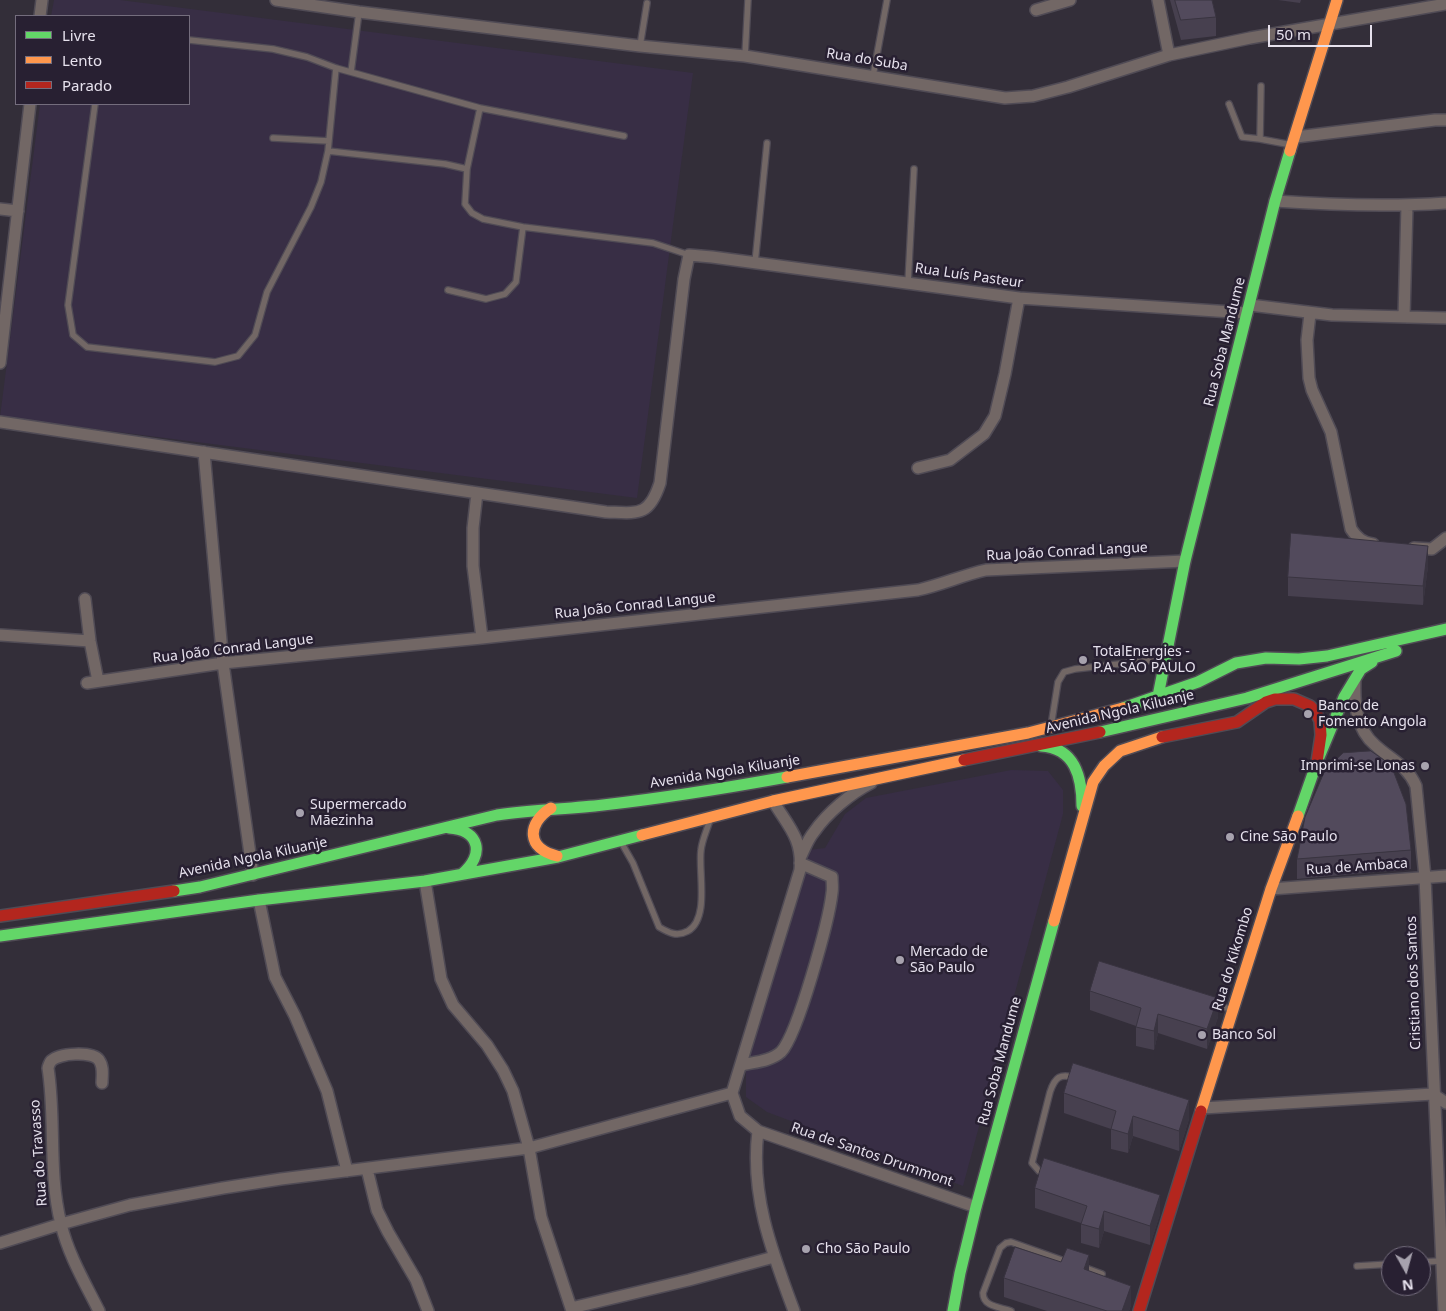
<!DOCTYPE html>
<html>
<head>
<meta charset="utf-8">
<style>
	body { margin:0 }
	#map { position:relative; width:1446px; height:1311px; overflow:hidden; background:#332e39; font-family:"Noto Sans",sans-serif }
	canvas { display:block }
	.legend { position:absolute; left:15px; top:15px; width:175px; height:90px; box-sizing:border-box; background:#282032; border:1px solid #746d7d; margin:0; padding:6px 9px; list-style:none; font-size:15px; color:#e6e1ed }
	.legend li { display:flex; align-items:center; gap:10px; height:25px }
	.legend b { width:25px; border:1px solid #746d7d }
	.north { position:absolute; left:1381px; top:1246px; width:50px; height:50px; box-sizing:border-box; background:#282032; border:1px solid #746d7d; border-radius:50%; rotate:173deg; font-size:14px; font-weight:700; line-height:20px; text-align:center; color:#e6e1ed }
	.north::after { content:''; display:block; margin:auto; width:18px; height:22px; background:#a7a2ae; clip-path:polygon(50% 0,100% 100%,50% 72%,0 100%) }
	.scale { position:absolute; left:1268px; top:25px; width:104px; height:22px; box-sizing:border-box; border:2px solid #e6e1ed; border-top:0; padding-left:6px; font-size:15px; line-height:18px; white-space:nowrap; color:#e6e1ed; -webkit-text-stroke:4px #282032; paint-order:stroke }
</style>
</head>
<body>
<div id="map">
<canvas width="1446" height="1311"></canvas>
<ul class="legend">
<li><b style="height:6px;background:#63d668"></b>Livre</li>
<li><b style="height:6px;background:#ff974d"></b>Lento</li>
<li><b style="height:6px;background:#b3261e"></b>Parado</li>
</ul>
<div class="north">N</div>
<div class="scale">50 m</div>
</div>
<script>
const ctx = document.querySelector('canvas').getContext('2d');
ctx.lineJoin = 'round';
function paint(path, color) {
  ctx.fillStyle = color;
  ctx.fill(path, 'evenodd');
}
function stroke(path, color, width, dash) {
  ctx.strokeStyle = color;
  ctx.lineWidth = width;
  ctx.lineCap = dash ? 'butt' : 'round';
  ctx.setLineDash(dash || []);
  ctx.stroke(path);
}
function label(font, color, halo, rows, align = 'center') {
  ctx.font = font + ' "Noto Sans",sans-serif';
  ctx.lineWidth = 5;
  ctx.setLineDash([]);
  ctx.textBaseline = 'middle';
  ctx.strokeStyle = halo;
  ctx.fillStyle = color;
  for (const [text, x, y, turn = 0] of rows) {
    ctx.save();
    ctx.translate(x, y);
    ctx.rotate((+turn || 0) * Math.PI / 180);
    ctx.textAlign = isNaN(turn) ? turn : align;
    if (halo) ctx.strokeText(text, 0, 0);
    ctx.fillText(text, 0, 0);
    ctx.restore();
  }
}
paint(new Path2D(`
	M54,0H120L693,73L637,498L0,417L40,104H189V16H51Z
	M1011,770L1048,771L1063,790V814L963,1186L767,1112L746,1097V1070L808,850L825,848L845,814L866,798Z`), '#382e45');
const lane = new Path2D(`
	M189,40L273,49L307,57L336,68L480,108L624,136
	M640,46L647,3
	M745,56L748,0
	M351,72L359,12
	M873,76L887,0
	M1261,86L1260,139L1292,145
	M95,104L68,305L73,335L87,347L215,362L238,356L255,335L267,292L311,207L321,182L328,151L336,68
	M1229,104L1242,137L1260,139
	M480,108L467,169L465,204L472,213L483,219L523,227L653,243L689,255
	M273,138L329,141
	M328,151L445,164L467,169
	M755,263L767,143
	M908,283L914,169
	M448,290L486,299L505,294L516,282L523,227
	M1051,726L1058,682L1064,672L1075,669L1163,659
	M621,842L633,863L659,927C669,933 677,937 688,931C710,918 698,871 701,850C702,840 707,830 710,820
	M1211,1003L1233,1010
	M1047,1173L1039,1171L1032,1163L1050,1092C1055,1077 1060,1073 1076,1078
	M1421,1262L1441,1261
	M1357,1266L1391,1264
	M1083,1267L1102,1274
	M1011,1311C1000,1307 983,1307 983,1293L1000,1248L1006,1243L1011,1242L1070,1263`);
const street = new Path2D(`
	M276,0L359,12L640,46L745,56L1005,98L1033,96L1068,87L1169,55L1250,38L1446,4
	M1158,0L1169,55
	M1036,10L1070,0
	M40,16L42,0
	M1296,137L1435,120H1446
	M1275,201C1332,205 1389,207 1446,203
	M0,209L18,211
	M1250,305L1332,315L1446,318
	M1310,314L1307,340L1309,378L1312,390L1331,432L1351,529C1357,538 1363,543 1373,544
	M1404,317L1407,206
	M0,363L30,104
	M0,422L606,512C638,513 649,517 660,483L684,279L689,255L712,257L1019,298L1247,313
	M204,452L223,663L253,875
	M918,468L950,460L984,434L995,416L1005,374L1019,298
	M477,493L473,528V566L482,638
	M1414,548L1432,549L1446,538
	M85,599L90,641L98,681
	M0,635L90,641
	M1355,680C1354,703 1356,729 1375,745C1391,760 1407,765 1416,786L1425,877L1444,1311
	M87,683L223,663L482,638L918,590C941,585 963,575 986,570L1185,561
	M773,801C788,826 803,839 800,870L732,1093L740,1116L758,1131L976,1207
	M801,856C805,848 808,839 814,832C827,813 851,793 871,783
	M425,881L441,979L453,1005L487,1045L503,1070L513,1091L529,1148L541,1217L572,1311
	M1271,889L1446,876
	M259,900L275,977L295,1016L327,1091L347,1171
	M742,1065C755,1062 771,1061 781,1052C798,1034 829,920 832,893C833,888 832,882 832,877L800,863
	M1203,1108L1433,1094L1446,1103
	M758,1131C750,1195 772,1252 794,1311
	M367,1169L377,1210L388,1232L416,1280L428,1311
	M0,1243L61,1224L130,1205L223,1188L281,1179L529,1148L732,1093
	M571,1308L689,1280L774,1257
	M99,1311C85,1283 68,1254 61,1224C48,1173 56,1119 48,1068C48,1067 50,1062 51,1061C59,1053 92,1051 99,1060C104,1067 102,1076 102,1083`);
const fast = new Path2D(`
	M1158,696L1185,561L1275,201L1290,151
	M1123,708L1198,682L1236,663L1266,658L1299,659L1327,656L1446,629
	M1100,732L1247,698L1396,651
	M1041,746C1075,748 1082,777 1082,806
	M1298,816L1317,762L1344,697L1361,669L1372,662
	M449,828C480,830 485,855 462,874
	M174,891L200,887L497,815C532,810 568,809 603,805C665,798 726,788 787,777
	M0,936L259,900L425,881L558,857L642,835
	M953,1311L960,1273L976,1207L1054,921`);
const slow = new Path2D(`
	M1290,151L1337,0
	M787,777L1028,733L1123,708
	M551,808C526,824 527,849 557,856
	M642,835L773,801L964,760
	M1054,921L1093,782L1104,766L1120,751L1162,737
	M1201,1111L1271,889L1298,816`);
const jam = new Path2D(`
	M1162,737L1237,722L1266,702L1275,699H1294L1310,706L1316,712L1320,721L1321,735L1317,762
	M964,760L1100,732
	M0,916L174,891
	M1139,1311L1201,1111`);
stroke(lane, '#504b55', 8);
stroke(street, '#504b55', 14);
stroke(fast, '#504b55', 14);
stroke(slow, '#504b55', 14);
stroke(jam, '#504b55', 14);
stroke(lane, '#726765', 5.5);
stroke(street, '#726765', 11);
stroke(fast, '#63d668', 11);
stroke(slow, '#ff974d', 11);
stroke(jam, '#b3261e', 11);
paint(new Path2D(`
	M1170,0H1212L1216,17V36L1181,40Z
	M1278,0H1301L1300,3Z
	M1428,566L1423,605L1288,596V577Z
	M1411,850V869L1297,879V859Z
	M1090,991L1218,1017L1207,1049L1158,1033L1154,1050L1136,1046V1026L1090,1010Z
	M1064,1093L1189,1119L1179,1151L1133,1136L1128,1153L1111,1149V1129L1064,1113Z
	M1035,1188L1160,1214L1150,1245L1104,1231L1099,1248L1081,1243V1223L1035,1208Z
	M1061,1262L1089,1271L1131,1305L1129,1311H1047L1004,1297V1278Z`), '#47404f');
paint(new Path2D(`
	M1428,546V566L1423,605V586Z
	M1218,998V1017L1207,1049V1029Z
	M1158,1014V1033L1154,1050V1031Z
	M1189,1100V1119L1179,1151V1131Z
	M1133,1116V1136L1128,1153V1134Z
	M1160,1195V1214L1150,1245V1226Z
	M1104,1211V1231L1099,1248V1229Z
	M1089,1255V1274L1084,1269Z
	M1131,1286V1305L1129,1311H1122Z`), '#393440');
const building = new Path2D(`
	M1175,0H1212L1216,17L1181,20Z
	M1291,533L1428,546L1423,586L1288,577Z
	M1371,751L1391,765L1406,804L1411,850L1297,859L1305,817L1325,770L1343,753Z
	M1099,961L1218,998L1207,1029L1158,1014L1154,1031L1136,1027L1141,1008L1090,991Z
	M1073,1063L1189,1100L1179,1131L1133,1116L1128,1134L1111,1129L1116,1111L1064,1093Z
	M1044,1158L1160,1195L1150,1226L1104,1211L1099,1229L1081,1224L1087,1206L1035,1188Z
	M1015,1247L1061,1262L1067,1248L1089,1255L1084,1269L1131,1286L1122,1311H1107L1004,1278Z`);
paint(building, '#524a5c');
stroke(building, '#393440', 1);
for (const [x, y, r, color] of [
	[1083,660,5,"#a7a2ae"],
	[1308,714,5,"#a7a2ae"],
	[1425,766,5,"#a7a2ae"],
	[300,813,5,"#a7a2ae"],
	[1230,837,5,"#a7a2ae"],
	[900,960,5,"#a7a2ae"],
	[1202,1035,5,"#a7a2ae"],
	[806,1249,5,"#a7a2ae"]
]) {
  const dot = new Path2D();
  dot.arc(x, y, r, 0, 2 * Math.PI);
  ctx.fillStyle = color;
  ctx.fill(dot);
  stroke(dot, '#282032', 2);
}
label('14px', '#e6e1ed', '#282032', [
	["Rua do Suba",867,60,9],
	["Rua Luís Pasteur",969,276,8],
	["Rua Soba Mandume",1225,342,-76],
	["Rua João Conrad Langue",1067,552,-3],
	["Rua João Conrad Langue",635,606,-6],
	["Rua João Conrad Langue",233,649,-7],
	["Avenida Ngola Kiluanje",1120,712,-13],
	["Avenida Ngola Kiluanje",725,772,-9],
	["Avenida Ngola Kiluanje",253,858,-12],
	["Rua de Ambaca",1357,867,-4],
	["Rua do Kikombo",1233,959,-73],
	["Cristiano dos Santos",1414,983,-92],
	["Rua Soba Mandume",1000,1061,-75],
	["Rua do Travasso",39,1153,-94],
	["Rua de Santos Drummont",872,1155,19]
]);
label('14px', '#e6e1ed', '#282032', [
	["TotalEnergies -",1093,652],
	["P.A. SÃO PAULO",1093,668],
	["Banco de",1318,706],
	["Fomento Angola",1318,722],
	["Imprimi-se Lonas",1415,766,"right"],
	["Supermercado",310,805],
	["Mãezinha",310,821],
	["Cine São Paulo",1240,837],
	["Mercado de",910,952],
	["São Paulo",910,968],
	["Banco Sol",1212,1035],
	["Cho São Paulo",816,1249]
], 'left');
</script>
</body>
</html>
